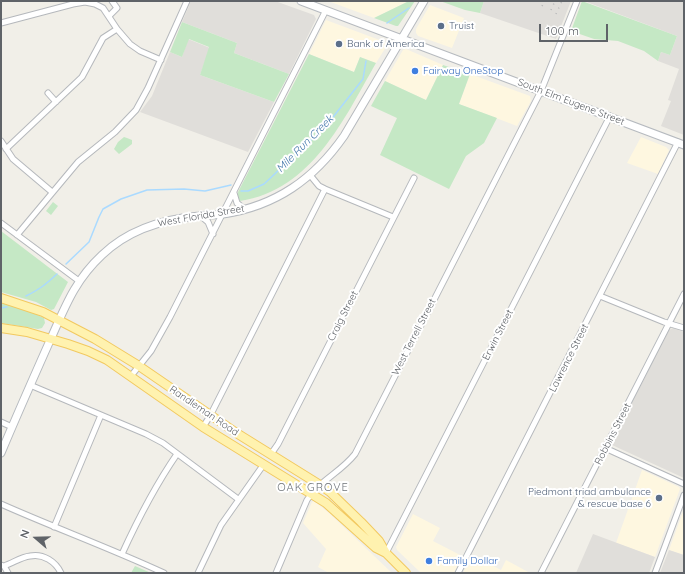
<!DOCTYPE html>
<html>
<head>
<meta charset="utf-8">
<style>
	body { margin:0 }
	#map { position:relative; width:685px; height:574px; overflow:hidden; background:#f1efe8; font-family:Quicksand,sans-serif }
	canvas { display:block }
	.frame { position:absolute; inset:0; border:2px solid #5f6368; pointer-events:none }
	.north { position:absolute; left:16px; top:518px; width:40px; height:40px; -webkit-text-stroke:3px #fff; paint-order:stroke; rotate:290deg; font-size:11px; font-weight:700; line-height:16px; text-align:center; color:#5f6368 }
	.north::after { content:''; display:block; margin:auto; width:14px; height:18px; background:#5f6368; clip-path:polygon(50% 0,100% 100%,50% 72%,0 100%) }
	.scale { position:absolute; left:539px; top:24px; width:69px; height:18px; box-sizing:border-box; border:2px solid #5f6368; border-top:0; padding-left:5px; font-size:12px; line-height:14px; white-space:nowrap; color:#5f6368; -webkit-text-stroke:3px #fff; paint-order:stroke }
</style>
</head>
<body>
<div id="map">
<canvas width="685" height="574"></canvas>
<div class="frame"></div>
<div class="north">N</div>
<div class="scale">100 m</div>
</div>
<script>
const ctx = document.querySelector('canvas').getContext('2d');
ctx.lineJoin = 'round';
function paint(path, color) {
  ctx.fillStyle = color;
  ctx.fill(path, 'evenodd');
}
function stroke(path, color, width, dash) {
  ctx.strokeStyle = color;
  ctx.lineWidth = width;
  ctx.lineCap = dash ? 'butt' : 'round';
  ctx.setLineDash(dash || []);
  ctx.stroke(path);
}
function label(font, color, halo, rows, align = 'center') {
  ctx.font = font + ' Quicksand,sans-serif';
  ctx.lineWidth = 4;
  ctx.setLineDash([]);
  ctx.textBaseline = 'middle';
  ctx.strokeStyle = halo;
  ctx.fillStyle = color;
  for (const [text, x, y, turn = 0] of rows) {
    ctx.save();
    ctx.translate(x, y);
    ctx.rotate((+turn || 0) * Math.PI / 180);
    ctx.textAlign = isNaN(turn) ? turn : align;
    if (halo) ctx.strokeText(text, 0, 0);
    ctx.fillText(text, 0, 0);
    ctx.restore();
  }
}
paint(new Path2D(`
	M328,1H409L374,18Z
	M430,5L464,18L452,48L418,36L416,33V29Z
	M326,20L385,42L386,47L376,63L360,57L354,72L309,54Z
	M406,49L443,65L426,100L385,81L403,50Z
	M470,74L530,96L531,101L517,126L459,104Z
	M641,137L666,147L669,150L658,174L627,163Z
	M642,470L679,487L680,489L655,557L616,543Z
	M314,501L329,513L392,573H329L318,567L326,549L303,523L312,502Z
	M684,509V555L669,550Z
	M413,514L440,528L433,541L462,556L454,573H421L397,550L396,547Z
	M472,555L501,570L506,560L530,573H463Z`), '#fef7e0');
paint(new Path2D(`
	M191,1H275L314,15L316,19L289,74L234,53L237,43L182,22Z
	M484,1H571L556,39L480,13Z
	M584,1H684V135L661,126L671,101L668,100L679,69L658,61L661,52L670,55L677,36Z
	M188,39L210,48L200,75L274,102L248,152L140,112L152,96L170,52L182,57Z
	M673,328L684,332V478L612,445V442L669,330Z
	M593,534L655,557L649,573H576Z
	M669,550L684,555V573H660Z`), '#e0deda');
paint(new Path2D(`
	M409,1H415L398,26H396L374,18Z
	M440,1H484L480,13L465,10Z
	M582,1L677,36L670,55L661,52L658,61L644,51L618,41L594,39L571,31Z
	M182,22L237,43L234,53L289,74L274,102L200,75L209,47L189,39L182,57L170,52Z
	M309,54L354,72L360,57L376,63C344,119 312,190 240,201L237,195L238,192Z
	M443,65L470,74L459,104L497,118L484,143L466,156L449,189L380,155L397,118L371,106L385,81L426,100Z
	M124,137L127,138L132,140V144L119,154L114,149L118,142Z
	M53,202L58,206L51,215L46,211Z
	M1,231L68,282L54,309L51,310L36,302L1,292Z
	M1,303C16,307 30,311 44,318L45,323L42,328L38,329L1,323Z
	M135,566L151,573H131Z`), '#c5e8c5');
stroke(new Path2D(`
	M387,23L409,8
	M241,191H248L264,184L326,126L363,79L366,61
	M66,264L89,242L99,217L103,209L121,199L147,190L184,189L205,191L231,185
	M26,296C40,289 45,285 57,274
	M1,308L7,307`), '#aadaff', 1.5);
const minor = new Path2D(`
	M109,16L117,8L112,1
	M1,23L73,4L85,2L95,4L103,8L117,29L130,44L140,51L161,60
	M48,93L56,102
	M1,141L13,159L52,192
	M6,149L82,77L103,38L117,29
	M310,175L319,186L325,189L393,217
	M234,193L237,203L244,209
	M201,216L208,222L213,234
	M1,223L79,281
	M17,235L78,162L115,132L136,110L148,88L187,1
	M600,296L664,322L684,328
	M131,376L151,351L170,317L326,10
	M30,385L146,434L163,443L238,499
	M1,422L12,427
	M203,427L210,416L241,355L325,189
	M605,448L684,484
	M271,454L278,444L414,178
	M1,504C55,528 110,548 164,573
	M54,527L101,415
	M386,553L610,116
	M122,554C138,519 155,486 177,454
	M1,565L4,566C13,563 21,557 30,556C43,553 56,562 61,573
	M4,566L8,573
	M198,573L221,525L264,464
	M276,573L307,500C319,481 341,472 355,454L541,91L577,1
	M458,573L678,142
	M541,573L684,294
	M655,573L684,495`);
const secondary = new Path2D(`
	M301,1L684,145
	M1,453C16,417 32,381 48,345C64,310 73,282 102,255C128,230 164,219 199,216C207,215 215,215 223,214C276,206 314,179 344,136L424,1`);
const primary = new Path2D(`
	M1,298L43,312L95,339L139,366L238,434L320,485L330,492L361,522L379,541L386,553L406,573
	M1,328L27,332L68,344L88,351L107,360L203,427L326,503L376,548L386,553`);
stroke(minor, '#b5b8bc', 7);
stroke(secondary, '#b6babf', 9);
stroke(primary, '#f2c960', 10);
stroke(minor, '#fff', 5);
stroke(secondary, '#fff', 7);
stroke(primary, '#fff2af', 8);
stroke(new Path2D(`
	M542,6L545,1
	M551,10L555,1
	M556,14L562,1`), '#b6b7b8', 1.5, [1, 5]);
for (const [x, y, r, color] of [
	[441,26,4,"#5c6f8a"],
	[339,44,4,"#5c6f8a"],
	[415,71,4,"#3f7fe0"],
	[659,498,4,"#5c6f8a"],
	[429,561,4,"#3f7fe0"]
]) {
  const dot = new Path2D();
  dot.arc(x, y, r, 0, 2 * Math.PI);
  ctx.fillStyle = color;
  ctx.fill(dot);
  stroke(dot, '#fff', 1.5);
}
label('10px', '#4e5e75', '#fff', [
	["Truist",449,26],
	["Bank of America",347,44],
	["Piedmont triad ambulance",651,492,"right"],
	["& rescue base 6",651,504,"right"]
], 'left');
label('10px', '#366cbe', '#fff', [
	["Fairway OneStop",423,71],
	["Family Dollar",437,561]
], 'left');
label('10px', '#5f6368', '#fff', [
	["South Elm Eugene Street",571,102,21],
	["West Florida Street",201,216,-10],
	["Craig Street",343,316,-63],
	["Erwin Street",498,335,-63],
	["West Terrell Street",414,337,-63],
	["Lawrence Street",569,358,-63],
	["Randleman Road",204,411,34],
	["Robbins Street",613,434,-63]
]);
label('italic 11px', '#4174aa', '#fff', [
	["Mile Run Creek",305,144,-45]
]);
ctx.letterSpacing = '1px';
label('11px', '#70757a', '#fff', [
	["OAK GROVE",313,488]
]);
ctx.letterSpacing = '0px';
</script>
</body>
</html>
